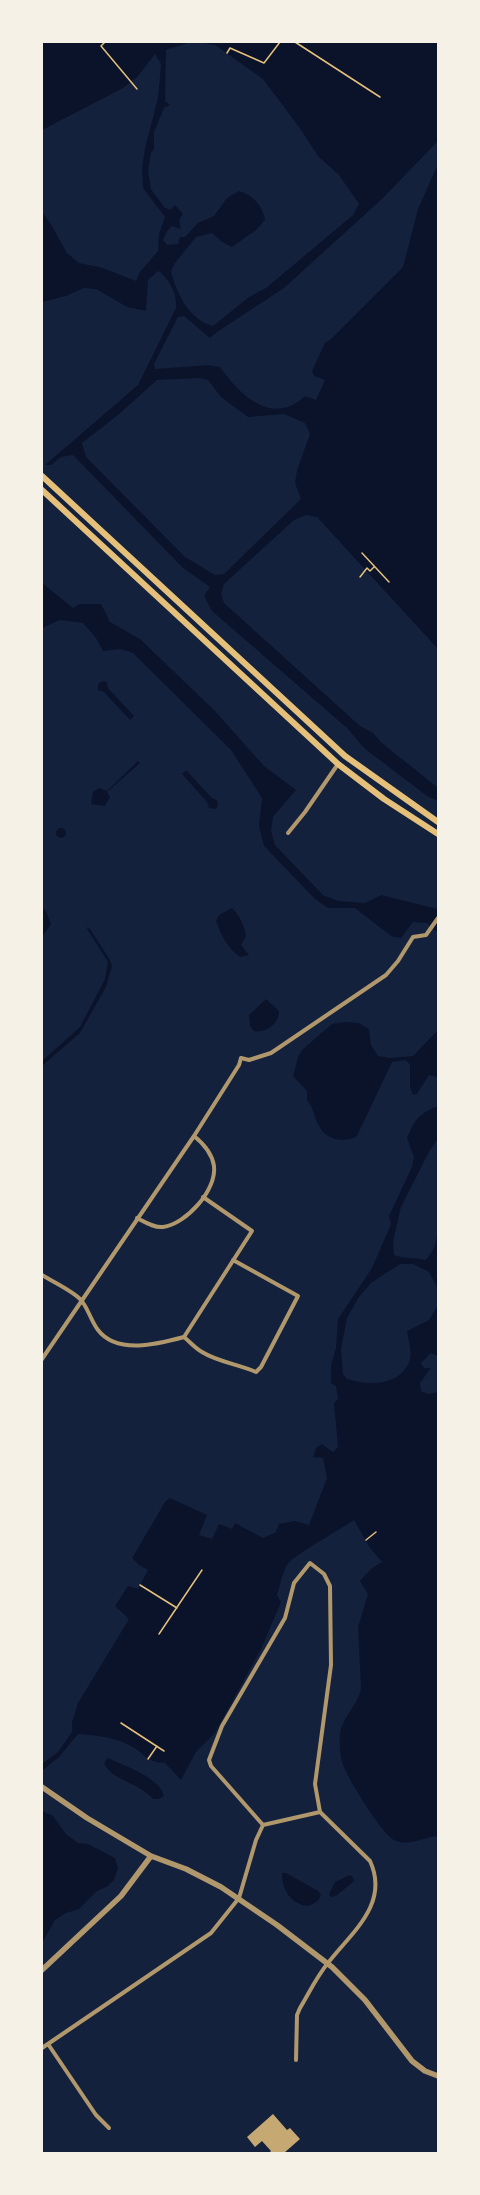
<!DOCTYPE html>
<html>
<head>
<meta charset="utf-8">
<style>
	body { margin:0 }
	#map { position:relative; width:480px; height:2195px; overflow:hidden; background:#14213d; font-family:"Titillium Web",sans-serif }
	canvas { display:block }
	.frame { position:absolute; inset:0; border:43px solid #f6f1e7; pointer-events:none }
</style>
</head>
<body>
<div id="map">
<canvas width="480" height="2195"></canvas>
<div class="frame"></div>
</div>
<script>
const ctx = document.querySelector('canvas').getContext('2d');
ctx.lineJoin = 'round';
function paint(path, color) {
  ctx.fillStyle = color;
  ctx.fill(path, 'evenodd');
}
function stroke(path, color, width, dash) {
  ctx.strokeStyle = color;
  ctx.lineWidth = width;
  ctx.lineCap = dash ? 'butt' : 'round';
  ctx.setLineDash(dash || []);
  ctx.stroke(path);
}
paint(new Path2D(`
	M42,42H191L166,50L165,101L170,105L164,108L154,132V149L151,153L148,171L151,189L164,207L170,210L175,205L183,214L179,220L181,229L172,226L167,231L163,240L167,245L178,244L180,237H185L198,223L214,216L227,198L239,191C252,195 263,205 265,220L256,230L232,247L222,242L212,233L196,237L175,263L171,271C176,292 189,320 213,326L249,297L266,288L353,215L359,204L339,175L318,156L299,127L263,79L215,45L197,42H438V141L382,199L284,288L217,332L210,338L184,316L178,317L154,364L155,369L208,365L220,367C240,395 272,427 305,396L316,400L325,380L314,376L312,371L325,343L331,339L403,267L418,209L438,164V649L317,517L306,515L294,520L224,584L221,594L224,603L360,726L373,733L382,743L438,788V801L427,796L364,748L347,728L212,611L204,596L210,587L183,568L73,455L61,457L51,465H45L138,385L176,308C178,296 168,276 158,271L148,280L146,311L127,307L96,289L84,288L66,296L42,302V212L50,223L67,253L79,263L103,268L136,281L140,272L158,251L159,234L165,217L143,188L142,169L145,148L158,98L161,64L155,54L138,76L123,88L42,130ZM199,378L208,380L221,397L248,417L284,414L305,423L310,434L297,470L295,483L301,499L224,574L215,575L185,557L86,457L82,443L118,415L157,380Z
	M42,583L73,608L80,604H101L110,622L140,639L215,711L264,766L296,790L273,817L271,831L275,845L323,895L338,901L365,903L381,895L438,909V933L427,923L413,922L401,938L391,936L355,908H328L315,899L264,846L259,826L262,798L231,750L133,653L121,649L103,651L96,638L83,623L60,620L42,628Z
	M103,681L107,682L108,688L134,716L130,720L104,692L98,690V684Z
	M138,761L140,763L107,792L110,797L105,806L91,804L93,792L99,788L107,791Z
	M186,770L212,798L217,800L218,805L216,809L209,808L207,802L182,774Z
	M56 833a5 5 0 1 1 10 0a5 5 0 1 1-10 0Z
	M42,908L46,911L51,924L42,937Z
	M232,908C240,916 244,925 246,936L241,945L249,955L240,957C228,949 221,935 216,921L219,915Z
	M86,927L90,929L110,960L112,966L106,987L80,1033L42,1066V1061L80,1027L105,979L108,962Z
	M266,999L279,1011C279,1024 266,1033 254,1031L250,1026L249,1015Z
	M345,1022L359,1023L369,1029L371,1045L378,1056L390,1058L413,1056L438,1030V1077L429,1075L417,1094L413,1095L410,1087V1065L406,1060L392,1062L357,1136C345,1144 326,1140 319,1126C314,1117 314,1109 307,1100V1091L293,1076L298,1057L302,1050L332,1024Z
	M438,1106V1139L430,1150L401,1207L393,1242L394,1255C404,1259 413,1257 425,1260C441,1247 437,1222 438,1202V1297L436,1285L429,1272L413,1264H400L371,1283L359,1297L347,1318L341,1349L343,1374L347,1379C369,1386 402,1386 410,1359C412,1351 408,1339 407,1331L429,1320L438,1305V1356L431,1353L421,1363L424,1368H431L420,1383L421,1391L428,1394L438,1392V1836C424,1837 411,1846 396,1841C383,1837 346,1776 342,1762C340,1755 339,1742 340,1734C343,1716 358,1705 361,1688L358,1627L368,1594L360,1581L371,1569L382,1562L370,1548L354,1520C340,1530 293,1555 287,1565C282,1574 280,1586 277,1595L281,1602L261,1649L215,1733L196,1752L181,1780L165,1763C145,1761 148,1757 133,1747C119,1738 95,1735 78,1734L59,1757L42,1771V1764L58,1752L72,1732V1722L78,1703L129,1619L115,1606L128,1586L138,1589L148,1570L139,1565L132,1558L165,1502L170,1498L207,1515L199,1535L212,1539L219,1524L232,1529L235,1523L263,1538L276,1532L279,1524L295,1521L309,1525L327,1478L323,1458L313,1457L316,1448L322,1444L333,1452L338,1447L334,1403L338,1399L336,1386L331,1383V1365L336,1348L338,1319L372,1268L391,1224L389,1216L412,1167L414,1157L407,1138C415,1119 418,1114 438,1106Z
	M108,1758C124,1766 160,1777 164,1796L159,1799H153C137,1781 112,1781 104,1763Z
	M42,1811L53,1816L66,1834L78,1843L88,1844L115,1858L118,1868L114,1880L108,1886L97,1891L79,1909L66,1913L55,1920L42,1943Z
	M282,1873H286L318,1891L321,1895L318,1901L309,1906C291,1905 282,1890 282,1873Z
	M350,1875L353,1877L354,1881L336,1896L331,1897L329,1894L335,1882Z`), '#0b132b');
paint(new Path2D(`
	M273,2114L287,2130L290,2128L300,2139L284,2153H269L271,2151L262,2141L255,2147L247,2137Z`), '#c6a872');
stroke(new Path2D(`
	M105,42L101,46L137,89
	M295,42L380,97
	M227,53L230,48L264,63L280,42
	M362,553L389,582
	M360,577L367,568L370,571L374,567
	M366,1540L376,1532
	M140,1585L177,1608
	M159,1634L202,1570
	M121,1723L164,1751
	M148,1759L157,1746`), '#e5c07b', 1.5);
stroke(new Path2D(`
	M288,833L305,812L338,764
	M137,1218C145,1222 154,1228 163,1227C186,1224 217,1190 214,1166C212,1153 204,1144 194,1136
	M42,1275C53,1282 73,1291 81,1300C88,1308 91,1321 98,1330C117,1355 158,1344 184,1337L252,1231L203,1197
	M184,1337C190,1342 195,1348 202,1352C218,1362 238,1364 256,1372L261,1367L298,1296L233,1260
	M42,1359L194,1136L239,1065L241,1058L249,1060L271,1053L386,975L398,961L413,937L426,935L438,918
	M263,1825L211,1766L209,1760L222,1726L285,1618L294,1583L310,1563L324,1574L330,1586L331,1665L315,1784L320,1812L370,1861C390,1904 351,1933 328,1963C317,1976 309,1993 300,2008L297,2015L296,2060
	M48,2044L96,2115L109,2128
	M42,2048L211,1933L239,1898L256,1840L263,1825L320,1812`), '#b1986c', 4);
stroke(new Path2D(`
	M42,1787L87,1818L151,1856L186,1869L221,1887L277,1925L332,1967L365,2000L412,2061L425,2071L438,2076
	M42,1970L121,1896L151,1856`), '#b1986c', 5.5);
stroke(new Path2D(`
	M42,476L345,756L438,822
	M42,490L338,764L384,799L438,834`), '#e5c07b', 6);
</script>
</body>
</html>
